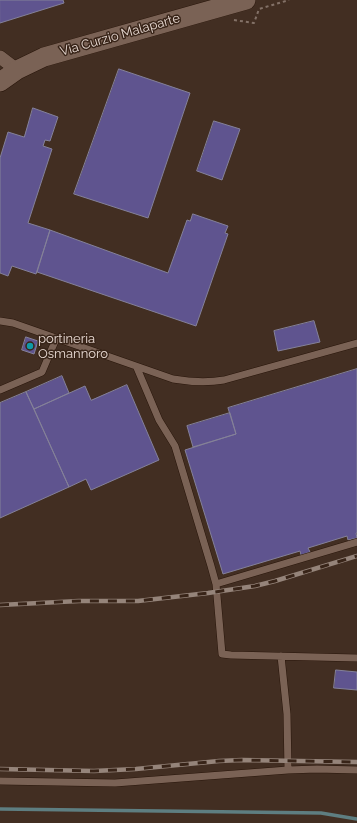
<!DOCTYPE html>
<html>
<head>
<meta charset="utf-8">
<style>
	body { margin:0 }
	canvas { display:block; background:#422e22 }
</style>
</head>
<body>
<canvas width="357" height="823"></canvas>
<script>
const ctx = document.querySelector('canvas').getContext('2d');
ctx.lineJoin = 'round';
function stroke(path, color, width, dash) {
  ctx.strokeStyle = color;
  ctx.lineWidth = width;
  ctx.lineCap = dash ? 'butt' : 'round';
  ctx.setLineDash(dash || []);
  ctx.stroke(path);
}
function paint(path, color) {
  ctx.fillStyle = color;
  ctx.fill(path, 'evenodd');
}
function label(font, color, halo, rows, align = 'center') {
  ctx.font = font + ' Raleway,sans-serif';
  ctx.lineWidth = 3;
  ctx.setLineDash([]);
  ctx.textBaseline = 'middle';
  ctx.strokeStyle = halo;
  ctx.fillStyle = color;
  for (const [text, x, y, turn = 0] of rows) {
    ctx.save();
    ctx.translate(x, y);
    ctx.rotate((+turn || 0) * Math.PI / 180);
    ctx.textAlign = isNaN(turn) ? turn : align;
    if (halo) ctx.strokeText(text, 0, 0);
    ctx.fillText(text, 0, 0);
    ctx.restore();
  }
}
stroke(new Path2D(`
	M0,809L321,813L357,819`), '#5e7e81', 3.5);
const building = new Path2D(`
	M0,0H63L64,3L0,23Z
	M119,69L190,93L148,218L74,194Z
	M33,108L58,117L50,141L45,140L43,146L52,149L28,223L50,230L36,274L12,266L8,276L0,273V158L8,132L24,137Z
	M214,121L240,129L222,180L197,171Z
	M193,214L228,226L225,233L228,234L196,326L37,272L50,230L168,273L187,220L190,221Z
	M314,321L320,342L278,351L274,331Z
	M26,337L38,341L34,354L22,350Z
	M357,369V533H356L357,538L348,540L347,536L308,548L310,552L301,555L300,551L223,574L185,450L236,434L228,408Z
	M62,376L69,393L34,409L26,392Z
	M127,385L159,460L91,490L86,479L69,487L34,409L85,386L91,400Z
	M26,392L69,487L0,518V403Z
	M230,413L236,434L193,447L187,426Z
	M336,670L357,672V690L334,688Z`);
paint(building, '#5f548f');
stroke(building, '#848199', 1);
const lane = new Path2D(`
	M0,321L13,323L173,379C191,382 206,383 224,380L357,343
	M137,368L159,420L175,446L211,566L216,584L222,654L231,655L357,658
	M0,390L42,372L56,339
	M216,584L357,542
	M281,656L287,714L288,770
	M0,781L115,783L288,770L317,769L357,770`);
const street = new Path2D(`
	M0,57L17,70`);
const secondary = new Path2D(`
	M0,82L17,70L44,57L246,0`);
stroke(lane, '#28150a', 8);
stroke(street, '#28150a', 14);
stroke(secondary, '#28150a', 20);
stroke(new Path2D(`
	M234,20L254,23L259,9L289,0`), '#837167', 2, [3, 3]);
stroke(lane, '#7a6255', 7);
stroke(street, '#7a6255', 13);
stroke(secondary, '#7a6255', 19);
const rail = new Path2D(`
	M0,605L79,601H138L208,593L255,586L275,581L357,556
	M0,769L94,771L136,769L219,761L242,760L357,762`);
stroke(rail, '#95847a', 4.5);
stroke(rail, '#382418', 3, [9]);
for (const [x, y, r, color] of [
	[30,346,4,"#0f9aa8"]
]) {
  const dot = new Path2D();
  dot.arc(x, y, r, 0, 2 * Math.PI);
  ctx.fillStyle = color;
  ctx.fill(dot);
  stroke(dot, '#382418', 1.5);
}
label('13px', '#e8dad3', '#382418', [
	["Via Curzio Malaparte",120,35,-16]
]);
label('13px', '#e8dad3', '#382418', [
	["portineria",38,339],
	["Osmannoro",38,354]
], 'left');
</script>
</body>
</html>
